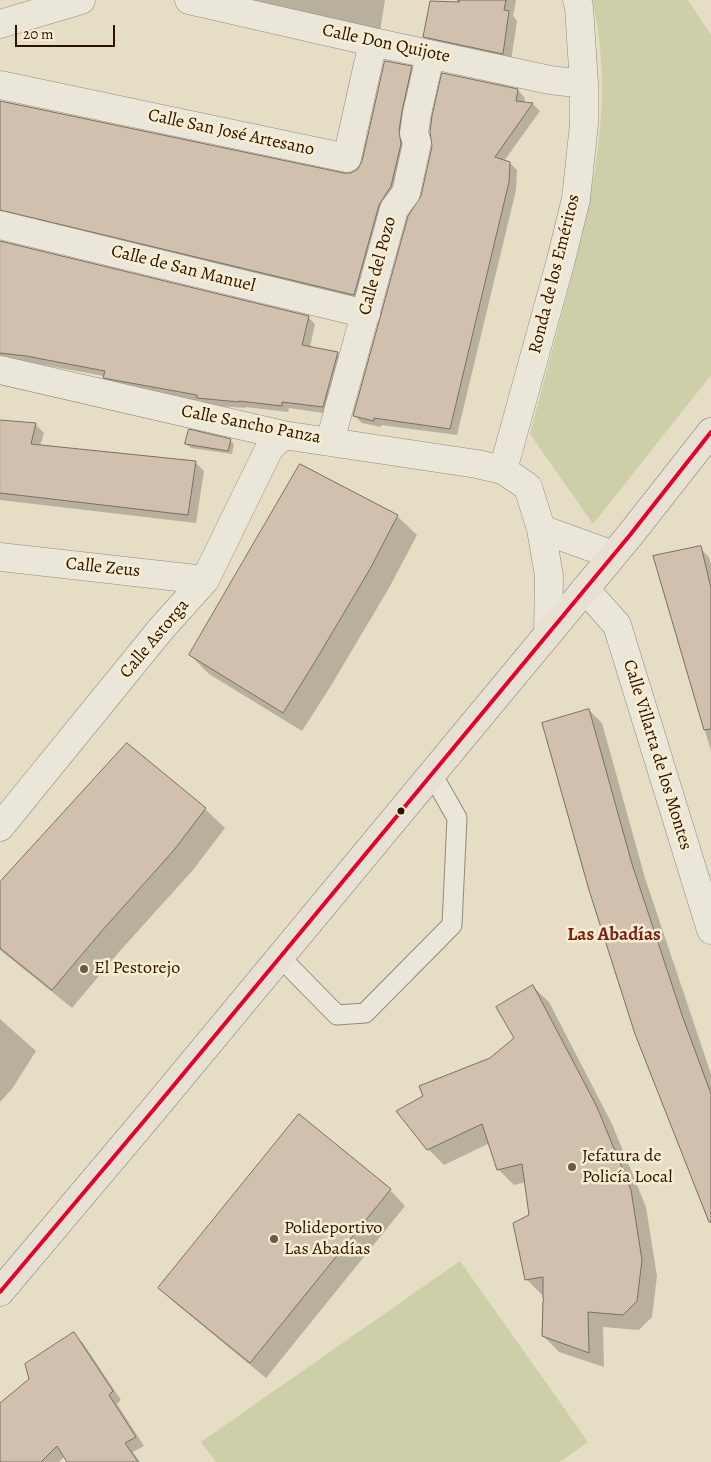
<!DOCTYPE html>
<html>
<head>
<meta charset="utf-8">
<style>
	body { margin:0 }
	#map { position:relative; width:711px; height:1462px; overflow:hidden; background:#e6ddc5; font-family:Alegreya,serif }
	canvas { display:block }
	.scale { position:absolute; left:15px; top:25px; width:100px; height:22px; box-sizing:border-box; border:2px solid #2e1101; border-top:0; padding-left:6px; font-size:15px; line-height:18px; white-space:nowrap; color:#2e1101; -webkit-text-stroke:4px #f7edd1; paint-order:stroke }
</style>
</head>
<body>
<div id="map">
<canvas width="711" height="1462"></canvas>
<div class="scale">20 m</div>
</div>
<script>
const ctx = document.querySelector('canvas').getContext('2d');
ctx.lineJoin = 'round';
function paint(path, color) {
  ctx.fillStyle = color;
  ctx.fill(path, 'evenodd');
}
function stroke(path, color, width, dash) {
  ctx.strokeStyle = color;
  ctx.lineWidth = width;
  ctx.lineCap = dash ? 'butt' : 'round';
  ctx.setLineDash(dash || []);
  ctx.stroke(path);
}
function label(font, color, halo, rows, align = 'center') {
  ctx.font = font + ' Alegreya,serif';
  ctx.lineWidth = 5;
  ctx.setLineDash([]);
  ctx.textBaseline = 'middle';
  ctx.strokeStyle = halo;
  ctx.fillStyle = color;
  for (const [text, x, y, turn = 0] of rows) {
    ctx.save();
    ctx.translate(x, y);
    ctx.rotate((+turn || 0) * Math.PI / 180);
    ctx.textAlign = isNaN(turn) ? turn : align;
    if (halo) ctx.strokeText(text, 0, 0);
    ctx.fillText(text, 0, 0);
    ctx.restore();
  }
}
paint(new Path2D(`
	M592,0H688L711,35V375L593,524L530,434C541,393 552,351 563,310C590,210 617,103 592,0Z
	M460,1261L588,1442L560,1462H216L201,1442Z`), '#cdcfa8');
paint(new Path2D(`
	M236,0H385L380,31Z
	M457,0H516L513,16L517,21L511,61L433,45L424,36L457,3Z
	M411,67L418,74L407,151L361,301L0,218V102L344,175L352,174L359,170Z
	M518,90L525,98L524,103L533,104L540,111L504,161L510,163L517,170L516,190L457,435L381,425V427L362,423L355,416Z
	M0,242L308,317L315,324L310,347L338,353L345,360L330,414L289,408L288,412L245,407V408L205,405L201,401L111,384L104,376L0,357Z
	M35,424L44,433L40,446L195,462L204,471L196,523L0,500V441Z
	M230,440L234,444L232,454L191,448L186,444Z
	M397,516L417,535L389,588L332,684L302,731L209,674L190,655Z
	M700,548L709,557L711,564V751L654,557Z
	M589,710L602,723L645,878L711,1074V1224L636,1033Z
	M128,745L205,809L225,828L193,870L119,952L72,1008L0,950V884Z
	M533,987L549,1002L612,1124L646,1207L657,1276L652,1317L639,1330L603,1327L604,1367L559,1352L543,1336L546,1300L544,1295H542L526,1279L531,1216L526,1182L514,1185L498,1169L490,1143L444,1165L428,1149L490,1059L516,1038Z
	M0,1019L36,1051L12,1089L0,1102Z
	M390,1190L405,1206L266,1378L175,1303L159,1288Z
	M74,1334L83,1343L121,1400L117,1404L144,1446L133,1452L140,1462H68L65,1456L59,1462H0V1404L30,1380Z`), '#0003');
const building = new Path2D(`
	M459,0H506L504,10L509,11L503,54L423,37L430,1L459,2Z
	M385,61L412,66L402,111L399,131L401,144L391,186L379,205L354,295L0,210V101L344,173H351L358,169L362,161Z
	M442,73L518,89L516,101L533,103L495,157L510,162L509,182L450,429L374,418V421L353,416L408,216L421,196L432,146L430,132L432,116Z
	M0,241L309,316L302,345L338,352L323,407L282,402V406L239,401V402L197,398V395L103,378L105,371L26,356L0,353Z
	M0,420L36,423L31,444L196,461L188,515L0,493Z
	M189,429L231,439L228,451L185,444Z
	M300,464L398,515L370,569L313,665L283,713L189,655Z
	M701,546L711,588V729L704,730L653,556Z
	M589,709L632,864L683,1018L711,1094V1222H709L635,1034L589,890L542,723Z
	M127,743L206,808L174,850L100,933L52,990L0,948V882Z
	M533,985L597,1107L631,1190L642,1260L637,1301L623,1315L588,1312L589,1353L542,1336L543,1301L544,1299L543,1298V1277L525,1280L513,1223L529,1215L522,1164L497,1170L482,1124L427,1150L396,1111L423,1096L419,1086L490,1058L514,1038L496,1007Z
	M299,1114L391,1189L250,1363L158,1288Z
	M74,1332L113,1391L109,1395L136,1437L125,1443L138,1462H67L57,1446L41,1462H0V1403L29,1379L25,1364Z`);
paint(building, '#d2c0ae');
stroke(building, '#796f61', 1);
const lane = new Path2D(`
	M280,957L337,1015L365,1013L452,925L457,818L432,774`);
const street = new Path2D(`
	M189,0L373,42L550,80L584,84
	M0,24L81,0
	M0,85L347,158L373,42
	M0,225L366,314
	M0,370L283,435L477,464L503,470L528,487L541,529L549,576L548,634
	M330,441L394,209L406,193L417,143L414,133L417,113L428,65
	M503,470L561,260L576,199L584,124V84L579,7L577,0
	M541,529L613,555
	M0,557L205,580
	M585,589L617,625L711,930
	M0,827L161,629L205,580L269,449L283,435`);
const primary = new Path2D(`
	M0,1292L155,1108L630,535L711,432`);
stroke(lane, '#938a7b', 21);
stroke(street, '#938a7b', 29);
stroke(primary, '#796f61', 29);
stroke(lane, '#eae6d9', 19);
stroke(street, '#eae6d9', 28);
stroke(primary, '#e6e1d3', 28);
stroke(new Path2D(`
	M0,1292L155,1108L630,535L711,432`), '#e4002b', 4);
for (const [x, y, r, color] of [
	[401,811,4.5,"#2e1101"],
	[84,969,5,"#6e5846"],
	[572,1167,5,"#6e5846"],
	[274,1239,5,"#6e5846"]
]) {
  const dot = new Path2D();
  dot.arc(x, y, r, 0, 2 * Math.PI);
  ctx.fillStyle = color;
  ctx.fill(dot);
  stroke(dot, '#f7edd1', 2);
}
label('18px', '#2e1101', '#f7edd1', [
	["Calle Don Quijote",386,44,12],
	["Calle San José Artesano",231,133,12],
	["Calle del Pozo",378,266,-75],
	["Calle de San Manuel",183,269,14],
	["Ronda de los Eméritos",555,274,-76],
	["Calle Sancho Panza",251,425,11],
	["Calle Zeus",103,568,6],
	["Calle Astorga",155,639,-50],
	["Calle Villarta de los Montes",657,755,73]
]);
label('18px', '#2e1101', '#f7edd1', [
	["El Pestorejo",94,969],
	["Jefatura de",582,1157],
	["Policía Local",582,1178],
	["Polideportivo",284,1229],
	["Las Abadías",284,1250]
], 'left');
label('bold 19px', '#7a1f14', '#f7edd1', [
	["Las Abadías",614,935]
]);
</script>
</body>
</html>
